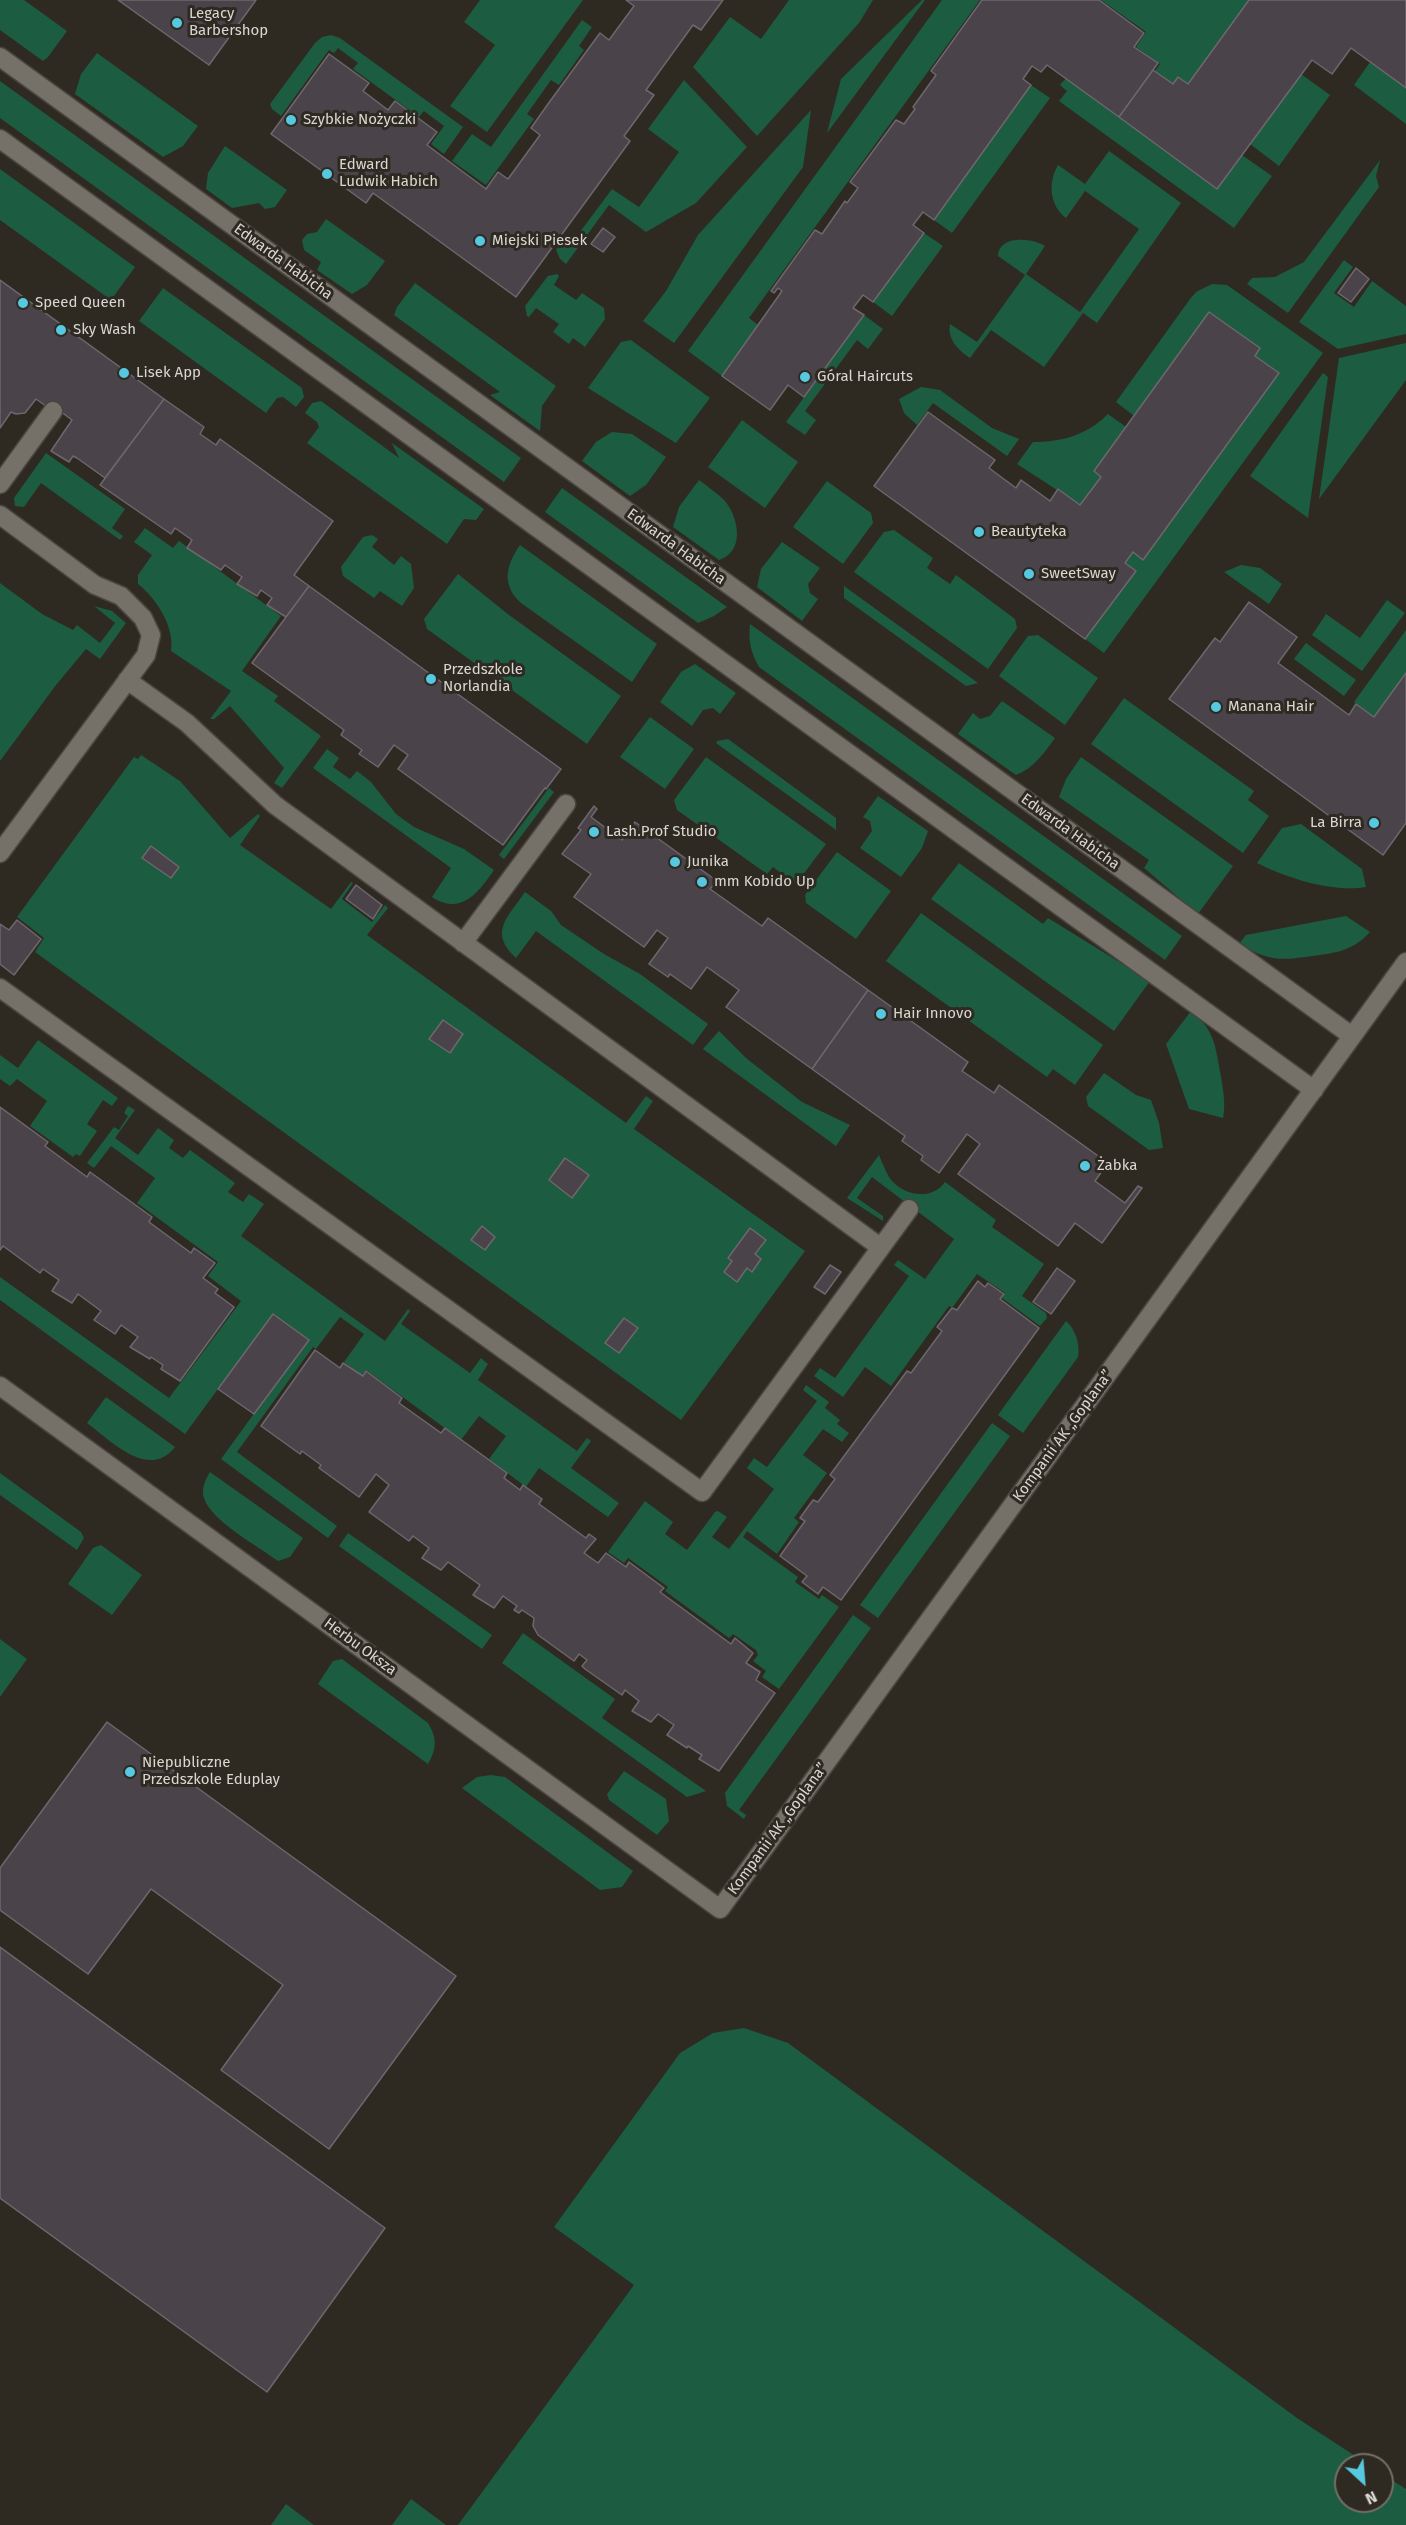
<!DOCTYPE html>
<html>
<head>
<meta charset="utf-8">
<style>
	body { margin:0 }
	#map { position:relative; width:1406px; height:2525px; overflow:hidden; background:#2e2a22; font-family:"Fira Sans",sans-serif }
	canvas { display:block }
	.north { position:absolute; left:1334px; top:2453px; width:60px; height:60px; box-sizing:border-box; background:#2e2a22; border:2px solid #736f68; border-radius:50%; rotate:154deg; font-size:16px; font-weight:700; line-height:24px; text-align:center; color:#dad7d2 }
	.north::after { content:''; display:block; margin:auto; width:21px; height:27px; background:#56c9e1; clip-path:polygon(50% 0,100% 100%,50% 72%,0 100%) }
</style>
</head>
<body>
<div id="map">
<canvas width="1406" height="2525"></canvas>
<div class="north">N</div>
</div>
<script>
const ctx = document.querySelector('canvas').getContext('2d');
ctx.lineJoin = 'round';
function paint(path, color) {
  ctx.fillStyle = color;
  ctx.fill(path, 'evenodd');
}
function stroke(path, color, width, dash) {
  ctx.strokeStyle = color;
  ctx.lineWidth = width;
  ctx.lineCap = dash ? 'butt' : 'round';
  ctx.setLineDash(dash || []);
  ctx.stroke(path);
}
function label(font, color, halo, rows, align = 'center') {
  ctx.font = font + ' "Fira Sans",sans-serif';
  ctx.lineWidth = 6;
  ctx.setLineDash([]);
  ctx.textBaseline = 'middle';
  ctx.strokeStyle = halo;
  ctx.fillStyle = color;
  for (const [text, x, y, turn = 0] of rows) {
    ctx.save();
    ctx.translate(x, y);
    ctx.rotate((+turn || 0) * Math.PI / 180);
    ctx.textAlign = isNaN(turn) ? turn : align;
    if (halo) ctx.strokeText(text, 0, 0);
    ctx.fillText(text, 0, 0);
    ctx.restore();
  }
}
paint(new Path2D(`
	M0,0H24L67,31L48,57L43,61L0,30Z
	M480,0H583L487,132L450,106L495,45L464,22Z
	M789,0H873L859,23L757,136L693,67L730,17L761,39Z
	M922,0H925L827,133L841,79Z
	M942,0H980L749,318L758,325L722,376L688,351Z
	M1101,0H1249L1188,84L1178,77L1173,84L1155,71L1160,64L1136,47L1146,32Z
	M582,20L592,27L579,46L584,50L559,85L551,80L527,114L534,119L486,185L452,161L472,134L491,147Z
	M331,35L340,38L463,127L444,154L431,144L444,126L424,111L419,117L353,69L358,63L338,48L334,53L329,50L281,116L272,109L270,104L315,43L322,37Z
	M97,53L198,126L183,146L163,157L75,94L81,74Z
	M1370,62L1406,88V124L1354,85Z
	M1301,74L1330,95L1279,166L1250,144Z
	M1066,78L1217,188L1242,155L1272,176L1234,228L1059,101L1067,91L1060,85Z
	M684,80L747,147L696,203L646,232L609,205L566,264L560,259L556,250L567,235L571,244L612,189L639,207L679,152L648,129Z
	M0,81L521,458L504,482L0,118Z
	M1031,85L1050,98L952,233L934,220Z
	M811,110L803,167L674,343L643,321L666,291L698,235Z
	M225,146L287,190L275,207L265,209L259,203L232,208L206,189L208,173Z
	M1109,151L1181,203L1097,323L1083,313L1044,367L991,330L970,358C958,350 947,339 950,324L977,342L1025,275L998,256C999,234 1033,238 1045,246L1026,274L1080,312L1139,229L1085,191L1066,218C1049,205 1048,182 1058,165L1085,184Z
	M1380,160L1376,176L1379,187L1288,313L1247,284L1252,278L1275,277L1304,262Z
	M0,169L135,267L111,300L0,220Z
	M326,219L385,261L367,285L352,294L317,270L321,262L304,250L302,240L307,234L317,232Z
	M924,233L943,246L892,316L873,302Z
	M1344,260L1353,267L1334,293L1354,307L1372,281L1406,306V334L1338,349L1299,322Z
	M557,274L559,276L554,285L576,300L582,293L604,308L605,319L585,347L573,338L569,344L553,332L559,324L536,308L529,317L527,316L525,306L548,276Z
	M415,283L556,386L542,406L540,431L490,395L500,392L394,315L397,307Z
	M1212,284L1227,285L1323,353L1104,653L1085,639L1135,571L1125,563L1133,552L1143,559L1279,373L1255,356L1260,348L1209,312L1134,416L1116,402L1190,299L1196,292Z
	M163,288L302,388L304,397L296,407L283,397L277,398L266,413L139,321Z
	M864,315L883,329L868,349L857,340L805,411L816,420L805,435L786,422Z
	M631,340L710,398L676,443L588,388L621,342Z
	M1406,343V380L1319,499L1339,358Z
	M1323,373L1328,377L1308,518L1250,476Z
	M921,387L940,390L992,428L1019,439L1007,456L933,403L917,425L904,413L899,399Z
	M321,401L399,458L392,443L484,509L476,520L464,519L447,544L307,443L319,427L317,422L305,413L312,403Z
	M1108,414L1126,427L1094,471L1101,477L1080,505L1017,464L1033,442C1062,442 1087,435 1108,414Z
	M742,420L798,462L765,508L708,467Z
	M612,432L632,434L666,457L646,485L630,496L582,461L596,442Z
	M46,453L125,509L112,528L123,536L120,540L41,483L24,507L15,506L14,498Z
	M699,480C708,487 717,493 725,501C739,518 745,552 719,560L673,527L679,507Z
	M827,481L871,513L873,523L843,564L793,527Z
	M562,488L705,591L727,607L714,616L698,623L545,512Z
	M145,528L173,548L179,541L281,616L242,671L278,696L274,701L321,736L282,788L274,783L284,768L230,706L214,719H210L231,691L171,651C175,627 156,598 138,584V575L152,555L134,542Z
	M894,530L933,558L927,568L950,584L956,575L1015,619L1017,628L988,669L854,572L884,532Z
	M372,535L378,539L372,547L394,565L401,556L411,564L414,588L402,606L380,591L374,598L343,576L341,567L363,537Z
	M782,542L820,568L808,584L810,593L818,599L802,621L757,587L761,569Z
	M520,545L657,644L632,682L521,603C501,585 506,565 520,545Z
	M1241,565L1260,568L1282,584L1269,604L1224,572Z
	M458,574L509,615L621,696L587,744L427,629L424,619Z
	M0,583L42,614L73,630L77,625L100,643L115,623L94,606L112,611L126,623L100,659L86,649L56,685L0,761Z
	M844,586L978,683L966,686L844,598Z
	M1387,600L1405,613L1362,671L1312,635L1326,614L1360,638Z
	M750,624L1182,936L1165,960L759,667C751,653 748,641 750,624Z
	M1406,630V673L1374,717L1354,702Z
	M1038,635L1098,678L1065,725L999,676L1028,636Z
	M1306,643L1356,680L1344,696L1294,659Z
	M695,664L736,693L720,714L713,708L703,710L692,726L660,702L681,672Z
	M1124,698L1254,791L1248,800L1269,816L1243,853L1091,744Z
	M1002,701L1055,738C1044,753 1034,768 1016,775L958,734L973,713L980,719L990,716Z
	M650,717L694,749L665,789L620,757Z
	M728,739L836,818V830L716,743L717,741Z
	M327,749L339,758L333,767L350,779L357,771L371,782L396,814L414,827L464,849L494,870C478,893 461,916 432,897L451,868L313,768Z
	M141,755L180,781L230,838L258,814L260,816L240,845L331,909L351,882L353,883L342,899L372,922L385,905L388,908L367,935L626,1123L646,1096L653,1101L634,1129L805,1251L681,1420L35,952L44,938L17,917L134,757L138,759Z
	M706,757L826,844L796,884L773,867L767,874L677,810L674,800Z
	M1081,757L1233,866L1198,914L1144,868L1149,860L1059,797L1066,779Z
	M549,788L554,792L504,859L499,855Z
	M878,796L928,831L922,848L901,877L860,848L872,831L870,821L863,817Z
	M1301,824L1362,869L1366,887C1334,893 1286,878 1257,863L1282,828Z
	M837,852L891,891L856,939L806,903L805,895Z
	M959,863L1043,924L1048,918L1150,981L1114,1031L931,899Z
	M525,892L551,911L561,925L604,954L640,974L708,1024L693,1045L536,931L516,958C488,932 508,917 525,892Z
	M921,913L1103,1045L1075,1085L1053,1069L1047,1077L886,961Z
	M1346,916L1370,932C1351,953 1332,953 1306,957C1295,958 1285,960 1273,958C1261,956 1250,950 1239,944L1246,935Z
	M1191,1011C1216,1031 1215,1047 1221,1076C1223,1091 1226,1103 1223,1118L1189,1109L1166,1044Z
	M719,1031L746,1058L802,1102L850,1125L836,1146L703,1049Z
	M38,1040L118,1098L112,1106L103,1100L87,1124L97,1131L80,1156L76,1154L73,1157L30,1126L47,1101L17,1079L10,1086L0,1079V1055L18,1068Z
	M1104,1073L1136,1095L1151,1100L1159,1123L1163,1148L1149,1150L1088,1106L1086,1097Z
	M128,1106L135,1110L115,1138L138,1155L158,1128L174,1140L169,1148L183,1158L190,1150L235,1183L228,1192L243,1202L249,1194L264,1204L241,1236L385,1341L408,1309L410,1311L401,1324L470,1373L481,1358L488,1364L478,1380L577,1451L587,1438L591,1441L571,1468L619,1503L608,1517L539,1468L526,1487L489,1459L506,1436L479,1416L461,1440L366,1370L362,1375L344,1362L364,1334L340,1317L316,1349L313,1347L237,1452L337,1526L328,1538L221,1459L308,1339L273,1314L185,1434L0,1300V1277L169,1398L241,1301L208,1276L218,1262L137,1203L155,1178L111,1146L94,1168L87,1163L114,1127L119,1130L128,1116L124,1113Z
	M879,1155C882,1162 885,1170 889,1177C901,1195 931,1202 945,1182L996,1220L992,1227L1044,1264L1022,1296L1046,1313L1047,1318L1040,1326L1002,1298L1005,1293L977,1274L952,1308L949,1306L891,1386L865,1367L843,1397L814,1376L820,1368L835,1378L909,1276L894,1265L898,1260L925,1279L954,1239L872,1177L857,1198L883,1216V1221L847,1198Z
	M1066,1321C1076,1330 1080,1344 1078,1357L1023,1433L998,1415Z
	M806,1385L829,1402L825,1408L840,1420L837,1424L849,1433L842,1442L823,1429L803,1455L827,1473L794,1518L799,1522L777,1554L747,1531L743,1537L798,1577L795,1582L819,1599L822,1595L839,1607L779,1689L762,1677L766,1671L753,1661L758,1655L756,1650L733,1634L729,1638L665,1591L668,1587L628,1558L624,1563L608,1552L645,1501L673,1522L665,1534L687,1550L715,1512L718,1511L727,1517L712,1537L729,1549L774,1489L747,1468L754,1458L767,1467L817,1401L803,1390Z
	M106,1397L175,1447C149,1481 110,1440 87,1423Z
	M992,1423L1010,1436L878,1618L860,1605Z
	M210,1472L303,1538L290,1557L278,1561C259,1547 210,1520 204,1498C201,1489 205,1480 210,1472Z
	M0,1473L81,1532L84,1538L77,1550L0,1495Z
	M348,1533L492,1635L482,1649L339,1546Z
	M101,1545L142,1575L112,1615L68,1584L93,1548Z
	M853,1615L871,1628L739,1810L746,1815L744,1819L727,1806L725,1793Z
	M523,1633L615,1699L602,1718L706,1791L687,1797L502,1663Z
	M0,1639L27,1659L0,1697Z
	M342,1659L428,1723C437,1738 437,1748 428,1764L318,1684L333,1661Z
	M624,1771L666,1799L669,1821L657,1835L609,1800L607,1794Z
	M491,1775L505,1777L633,1871L622,1887L600,1890L462,1788L477,1777Z
	M744,2028L788,2043L1297,2418L1369,2465H1346V2501H1382V2474L1406,2489V2525H458L634,2285L554,2227L680,2053L713,2033Z
	M411,2499L446,2525H392Z
	M286,2504L314,2525H271Z`), '#1c5c40');
const building = new Path2D(`
	M118,0H256L209,65Z
	M626,0H723L701,30L693,25L646,90L654,95L624,136L630,141L516,297L373,193L366,203L271,134L329,54L369,83L363,91L388,110L395,101L437,132L427,145L486,189L498,172L508,179L540,135L531,128L548,104L600,33L609,40L634,6Z
	M982,0H1099L1144,33L1134,47L1158,63L1119,117L1047,65L1041,72L1032,66L1023,79L1031,85L934,220L923,212L913,225L924,233L873,302L863,295L853,308L864,315L804,397L788,385L770,410L722,376L782,291L778,288L774,293L771,291L815,230L822,234L845,201L847,203L858,188L850,182L896,120L904,124L915,109L913,107L936,75L931,71Z
	M1249,0H1406V88L1351,48L1332,74L1312,60L1217,189L1119,117L1153,70L1173,84L1178,77L1188,84Z
	M603,228L615,237L603,252L591,244Z
	M1356,268L1369,279L1351,302L1338,293Z
	M0,280L164,399L105,478L77,458L73,456L69,462L51,451L72,420L60,411L57,414L36,399L25,413L16,414L11,412L0,428Z
	M1209,312L1260,348L1255,356L1279,373L1143,560L1133,552L1125,563L1136,571L1085,639L874,486L928,412L995,460L989,468L1016,488L1021,480L1050,501L1058,489L1080,505L1101,477L1094,471Z
	M164,399L204,427L200,434L216,445L220,439L333,521L294,575L309,586L286,617L267,605L272,598L261,590L257,596L237,584L242,577L225,565L221,570L187,548L192,540L175,528L171,534L100,485Z
	M309,586L561,769L546,789L545,788L503,845L398,769L408,755L394,745L378,767L359,754L362,750L341,735L344,730L252,663Z
	M1249,602L1297,637L1278,663L1349,715L1356,704L1374,717L1406,673V823L1383,855L1169,699L1215,638L1220,642Z
	M594,806L597,809L591,817L622,840L635,822L717,881L710,889L762,926L768,918L868,990L812,1069L726,1007L739,990L707,967L691,989L670,974L668,977L649,964L668,938L657,930L644,947L574,897L591,874L562,854L581,830L578,828Z
	M151,846L179,867L171,878L142,858Z
	M356,885L382,905L373,919L346,899Z
	M17,920L41,939L14,975L0,964V924L9,930Z
	M868,990L968,1062L962,1071L971,1077L994,1093L999,1085L1108,1163L1095,1181L1125,1203L1138,1186L1142,1188L1102,1243L1075,1223L1058,1246L958,1174L980,1144L967,1134L939,1173L921,1160L923,1156L902,1141L905,1136L812,1069Z
	M443,1020L463,1034L450,1053L429,1039Z
	M0,1107L48,1142L45,1146L87,1177L90,1172L152,1217L149,1222L191,1253L194,1248L215,1263L203,1278L218,1289L215,1293L234,1307L180,1381L161,1369L163,1365L151,1357L150,1359L130,1347L138,1337L121,1325L115,1334L94,1320L101,1311L78,1294L72,1303L52,1291L59,1280L43,1269L40,1273L3,1246L0,1250Z
	M565,1158L589,1175L572,1198L549,1180Z
	M482,1226L495,1237L485,1250L471,1240Z
	M750,1228L766,1240L755,1254L761,1259L752,1272L747,1268L737,1282L724,1272L732,1261L728,1258Z
	M830,1265L841,1272L825,1294L814,1287Z
	M1057,1268L1075,1281L1051,1314L1033,1302Z
	M978,1281L985,1287L988,1283L1004,1294L1000,1299L1039,1328L841,1600L823,1587L818,1594L802,1582L807,1576L780,1556L805,1521L800,1518L813,1500L818,1502L835,1479L830,1475L907,1371L911,1373L942,1331L937,1327L952,1308L957,1310Z
	M273,1314L309,1340L254,1414L218,1389Z
	M624,1318L638,1328L619,1353L605,1343Z
	M315,1350L340,1368L343,1363L363,1376L366,1371L402,1398L399,1403L441,1433L445,1428L507,1473L504,1478L520,1490L523,1485L542,1499L539,1504L586,1538L589,1534L596,1539L584,1553L598,1563L606,1553L626,1567L629,1562L664,1588L660,1592L731,1644L735,1638L753,1653L746,1663L760,1672L756,1680L775,1693L719,1771L699,1759L702,1755L688,1746L687,1748L667,1735L674,1725L658,1714L651,1722L632,1711L639,1701L625,1690L622,1695L585,1669L582,1666L587,1660L579,1654L574,1661L538,1635L533,1626L534,1618L522,1610L519,1613L514,1610L517,1606L503,1596L494,1608L473,1595L480,1585L448,1562L441,1570L422,1558L429,1548L413,1536L409,1541L369,1512L389,1485L376,1474L359,1497L319,1468L321,1465L302,1451L300,1454L261,1426Z
	M107,1722L456,1976L329,2149L221,2070L283,1985L151,1889L88,1974L0,1910V1868Z
	M0,1947L385,2228L267,2392L0,2198Z`);
paint(building, '#4a434a');
stroke(building, '#6e676e', 1.5);
const street = new Path2D(`
	M0,57L1352,1036
	M0,139L1314,1090
	M0,484L53,411
	M0,515L95,585L121,596L143,618L151,635L146,655L0,853
	M127,680L187,723L275,805L880,1247
	M463,943L566,804
	M0,988L702,1492L909,1209
	M0,1386L720,1909L1406,962`);
stroke(street, '#49453f', 21);
stroke(street, '#757068', 18);
for (const [x, y, r, color] of [
	[177,23,6,"#56c9e1"],
	[291,120,6,"#56c9e1"],
	[327,174,6,"#56c9e1"],
	[480,241,6,"#56c9e1"],
	[23,303,6,"#56c9e1"],
	[61,330,6,"#56c9e1"],
	[124,373,6,"#56c9e1"],
	[805,377,6,"#56c9e1"],
	[979,532,6,"#56c9e1"],
	[1029,574,6,"#56c9e1"],
	[431,679,6,"#56c9e1"],
	[1216,707,6,"#56c9e1"],
	[1374,823,6,"#56c9e1"],
	[594,832,6,"#56c9e1"],
	[675,862,6,"#56c9e1"],
	[702,882,6,"#56c9e1"],
	[881,1014,6,"#56c9e1"],
	[1085,1166,6,"#56c9e1"],
	[130,1772,6,"#56c9e1"]
]) {
  const dot = new Path2D();
  dot.arc(x, y, r, 0, 2 * Math.PI);
  ctx.fillStyle = color;
  ctx.fill(dot);
  stroke(dot, '#2e2a22', 2);
}
label('15px', '#dad7d2', '#2e2a22', [
	["Legacy",189,14],
	["Barbershop",189,31],
	["Szybkie Nożyczki",303,120],
	["Edward",339,165],
	["Ludwik Habich",339,182],
	["Miejski Piesek",492,241],
	["Speed Queen",35,303],
	["Sky Wash",73,330],
	["Lisek App",136,373],
	["Góral Haircuts",817,377],
	["Beautyteka",991,532],
	["SweetSway",1041,574],
	["Przedszkole",443,670],
	["Norlandia",443,687],
	["Manana Hair",1228,707],
	["La Birra",1362,823,"right"],
	["Lash.Prof Studio",606,832],
	["Junika",687,862],
	["mm Kobido Up",714,882],
	["Hair Innovo",893,1014],
	["Żabka",1097,1166],
	["Niepubliczne",142,1763],
	["Przedszkole Eduplay",142,1780]
], 'left');
label('15px', '#dad7d2', '#2e2a22', [
	["Edwarda Habicha",283,262,36],
	["Edwarda Habicha",676,547,36],
	["Edwarda Habicha",1070,832,36],
	["Kompanii AK „Goplana”",1063,1436,-54],
	["Herbu Oksza",360,1647,36],
	["Kompanii AK „Goplana”",778,1829,-54]
]);
</script>
</body>
</html>
